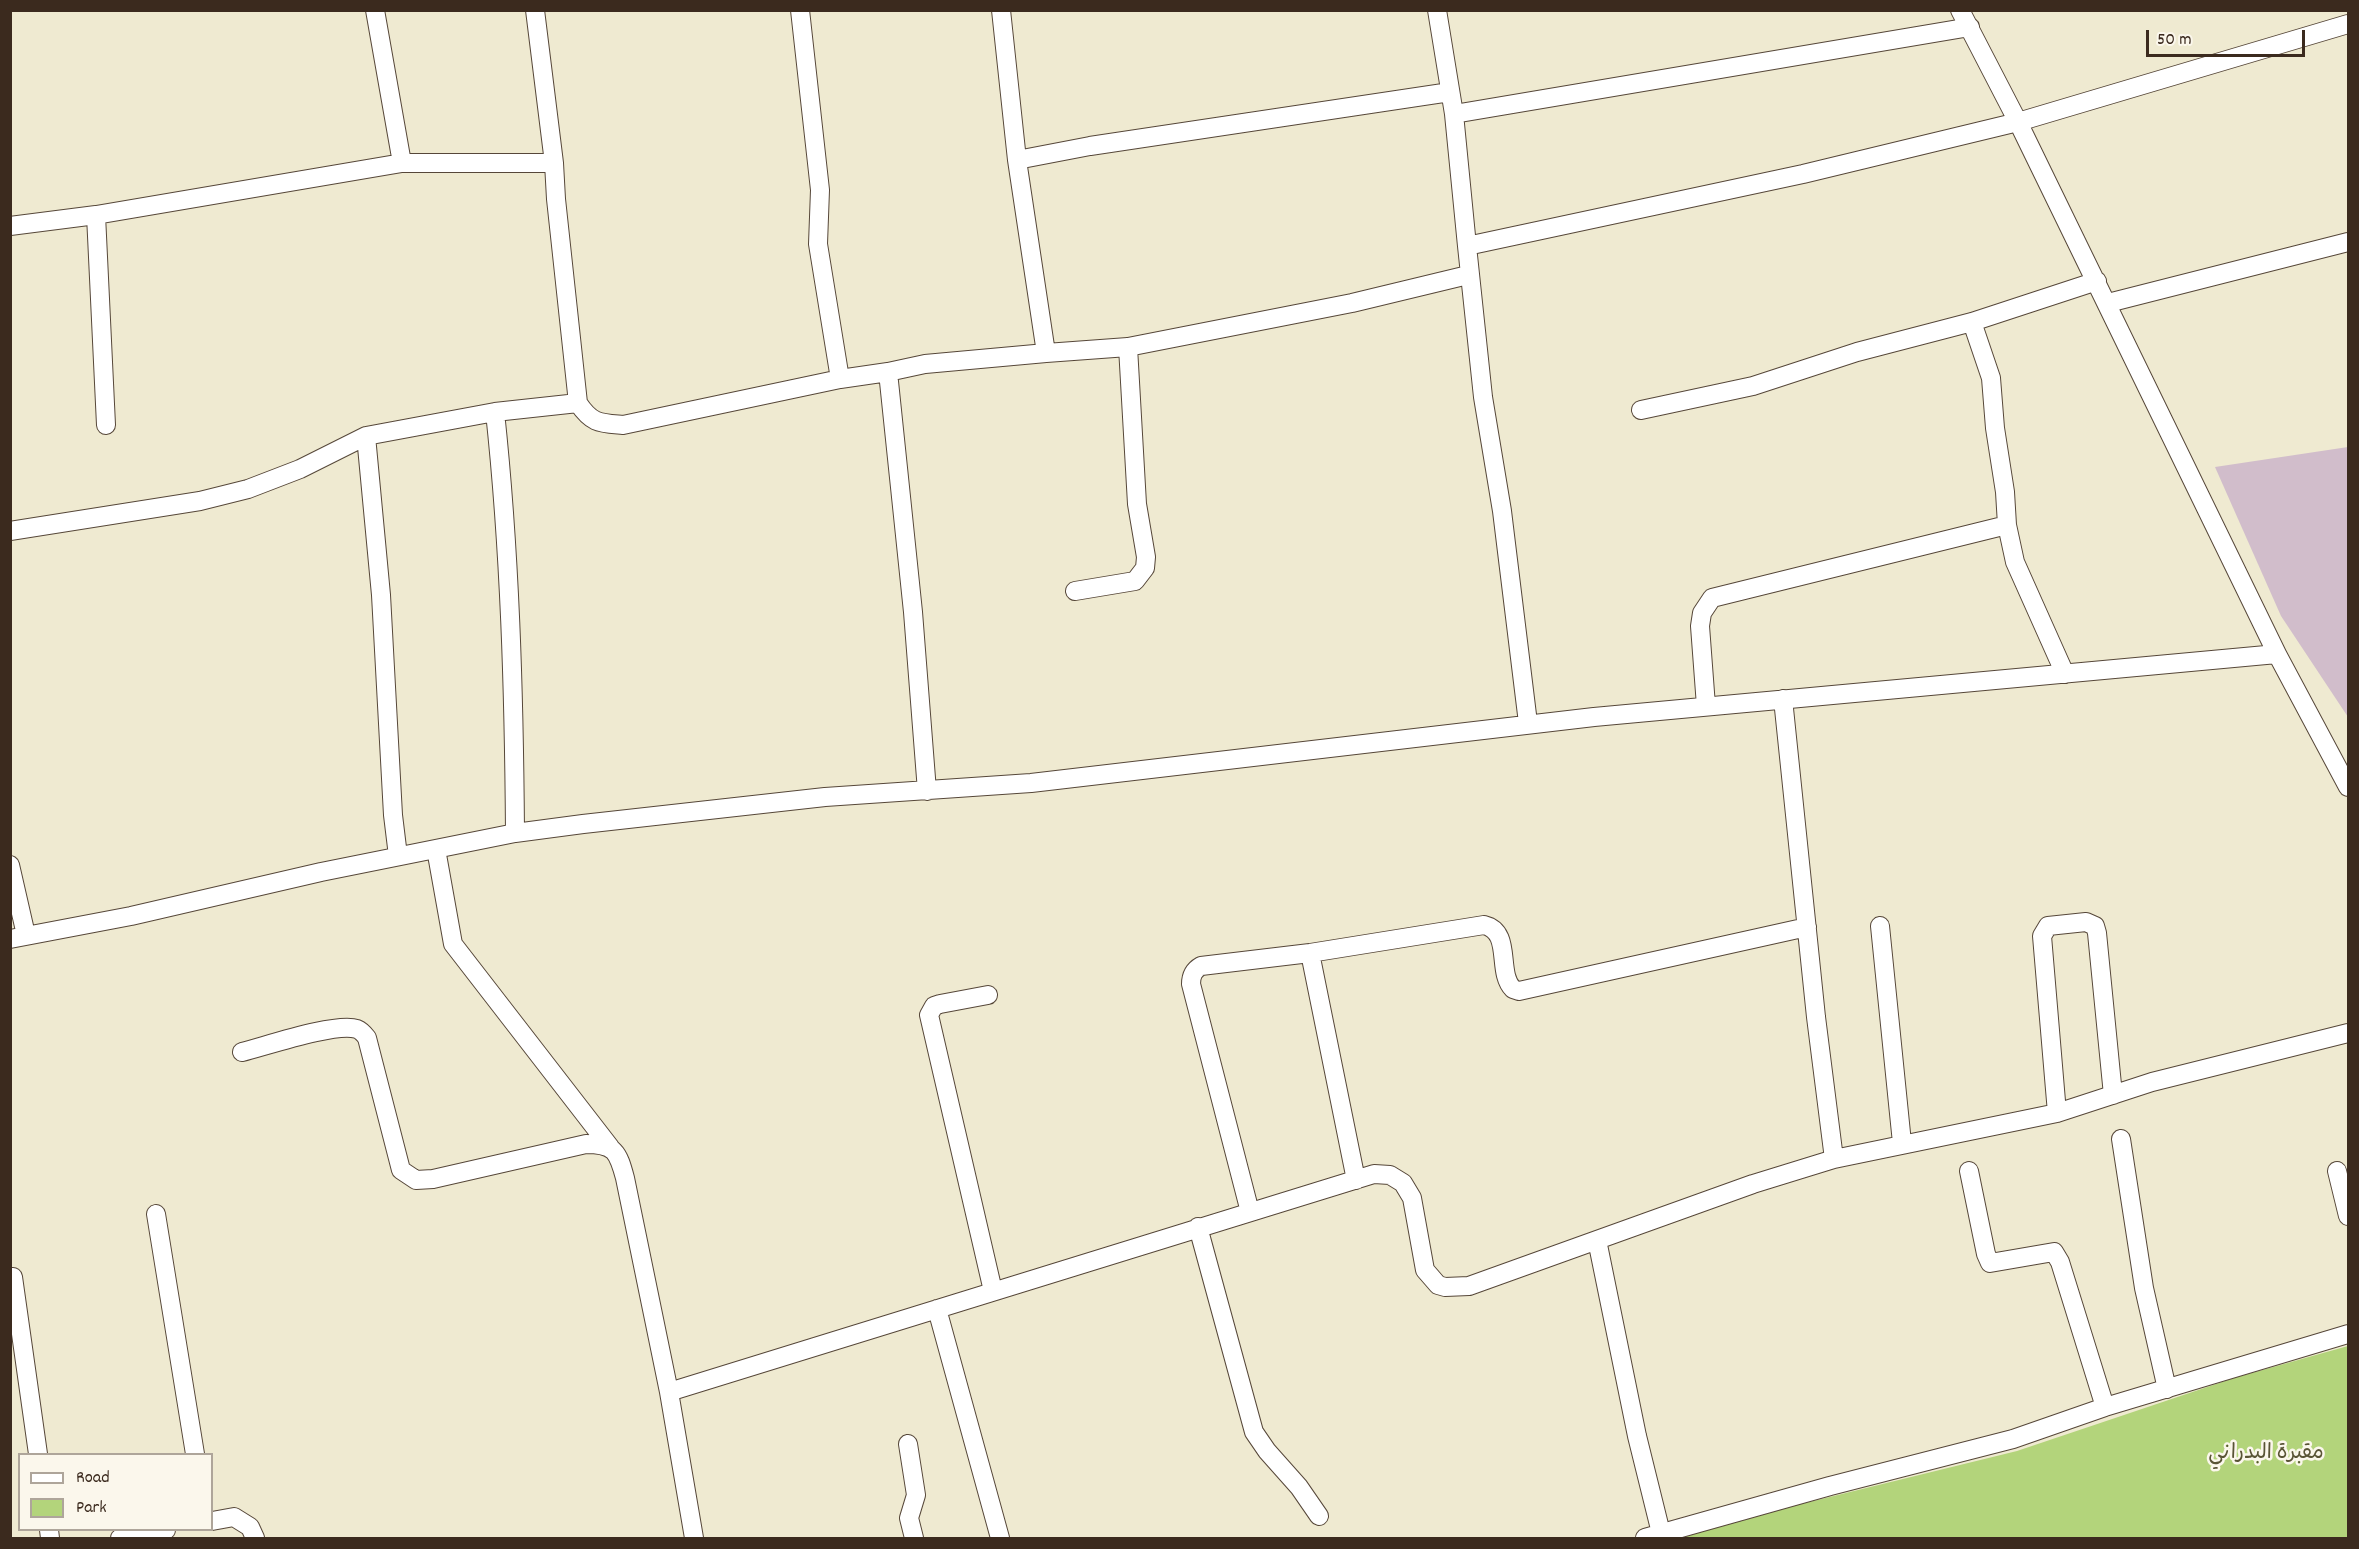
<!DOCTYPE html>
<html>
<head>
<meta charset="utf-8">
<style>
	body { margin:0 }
	#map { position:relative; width:2359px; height:1549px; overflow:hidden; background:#efead1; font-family:Dekko,sans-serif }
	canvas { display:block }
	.frame { position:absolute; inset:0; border:12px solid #3b2a1e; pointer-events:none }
	.legend { position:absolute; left:18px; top:1453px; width:195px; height:78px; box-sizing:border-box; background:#fbf7ec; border:2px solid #aea59a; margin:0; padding:8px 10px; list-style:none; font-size:18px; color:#3b2a1e }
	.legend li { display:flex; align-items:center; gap:12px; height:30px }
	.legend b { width:30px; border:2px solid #aea59a }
	.scale { position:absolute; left:2146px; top:30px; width:159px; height:27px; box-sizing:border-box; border:3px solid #3b2a1e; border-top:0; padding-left:8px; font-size:18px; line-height:21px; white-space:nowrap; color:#3b2a1e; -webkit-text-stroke:4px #fbf7ec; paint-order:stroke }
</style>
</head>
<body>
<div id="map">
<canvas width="2359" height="1549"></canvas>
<div class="frame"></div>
<ul class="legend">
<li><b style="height:8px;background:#fff"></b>Road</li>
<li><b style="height:16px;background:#b3d47b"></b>Park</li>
</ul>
<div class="scale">50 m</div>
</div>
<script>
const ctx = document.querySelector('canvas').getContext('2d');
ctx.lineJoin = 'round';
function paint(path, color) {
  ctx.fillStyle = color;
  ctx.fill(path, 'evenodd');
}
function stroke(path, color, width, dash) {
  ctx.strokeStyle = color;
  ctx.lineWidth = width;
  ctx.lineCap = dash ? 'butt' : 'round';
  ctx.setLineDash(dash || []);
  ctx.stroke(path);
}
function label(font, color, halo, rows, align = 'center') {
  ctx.font = font + ' Dekko,"Playpen Sans Arabic",sans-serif';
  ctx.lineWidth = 5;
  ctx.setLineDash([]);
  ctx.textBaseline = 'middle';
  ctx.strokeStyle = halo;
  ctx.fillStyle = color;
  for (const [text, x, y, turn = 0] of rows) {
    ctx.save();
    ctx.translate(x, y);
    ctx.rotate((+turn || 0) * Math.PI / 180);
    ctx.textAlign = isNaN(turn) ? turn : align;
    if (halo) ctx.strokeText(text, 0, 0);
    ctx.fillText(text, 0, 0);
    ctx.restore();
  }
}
paint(new Path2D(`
	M2348,447V717L2281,616L2215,467Z`), '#d1bdcb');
paint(new Path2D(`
	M2348,1346V1538H1680L1797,1505L2017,1451L2234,1378Z`), '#b3d47b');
const minor = new Path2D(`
	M375,10L402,163
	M535,10L554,163
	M800,10L820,190L818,244L840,379
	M1001,10L1017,160
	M1437,10L1454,114L1467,246
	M1960,10L2018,122L2348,24
	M1454,114L1970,27
	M96,215L106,425
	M10,226L96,215L402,163H554L556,199L578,403C592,424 600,423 623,425L840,379L888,372
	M2108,303L2348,242
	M1972,322L1991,378L1995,428L2005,492L2007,525L2015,562L2065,674
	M1046,353L1128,347L1352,303L1468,275
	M1641,410L1753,386L1857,352L1972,322L2097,281
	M495,412L578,403
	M10,531L200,501L248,489L300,469L366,436
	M1075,591L1135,581L1145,568L1146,557L1137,504L1128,347
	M1783,699L1816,1017L1834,1159
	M1706,706L1700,626L1702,613L1712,598L2007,525
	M1528,723L1502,511L1483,397L1467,246L1803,174L2018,122L2277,654
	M927,791L913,612L888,372L925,364L1046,353L1017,160L1090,146L1450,92
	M436,849L453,944L610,1147
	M398,856L393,815L381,595L366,436L495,412C510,552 514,692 515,833
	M10,865L26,935
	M1880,926L1902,1143
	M10,939L131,916L321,872L515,833L583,824L825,797L1031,783L1594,717L2277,654L2348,787
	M1310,953L1356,1180
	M988,995L940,1004L934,1006L929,1015L993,1291
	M242,1052C266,1046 336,1022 357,1029C362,1031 364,1034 367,1038L401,1170L416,1180L433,1179L586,1144C615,1144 618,1152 625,1178L669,1392
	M2057,1113L2042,936L2048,926L2086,922L2095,926L2097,933L2113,1095
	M2121,1139L2144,1288L2167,1389
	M1969,1171L1986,1254L1990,1263L2054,1252L2060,1262L2105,1407
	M2337,1171L2348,1216
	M1250,1212L1191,984C1191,975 1194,970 1201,966L1310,953L1484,925C1513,932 1496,972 1513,989L1519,991L1807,927
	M156,1214L195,1454
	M1198,1227L1254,1432L1267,1451L1299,1487L1319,1516
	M13,1277L38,1454
	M937,1309L1000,1538
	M908,1444L916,1495L909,1518L914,1538
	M212,1521L234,1517L250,1527L255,1538
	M49,1530L50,1538
	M1661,1533L1637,1436L1597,1240L1753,1184L1834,1159L2057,1113L2152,1082L2348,1033
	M120,1538L166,1530
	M694,1538L669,1392L1374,1174L1390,1175L1403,1183L1412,1198L1425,1270L1438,1285L1445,1287L1469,1286L1597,1240
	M1645,1538L1830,1486L2013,1439L2105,1407L2348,1334`);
stroke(minor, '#564739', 20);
stroke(minor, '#fff', 18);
label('21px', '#595435', '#fbf7ec', [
	["مقبرة البدراني",2266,1455]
]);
</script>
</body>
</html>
